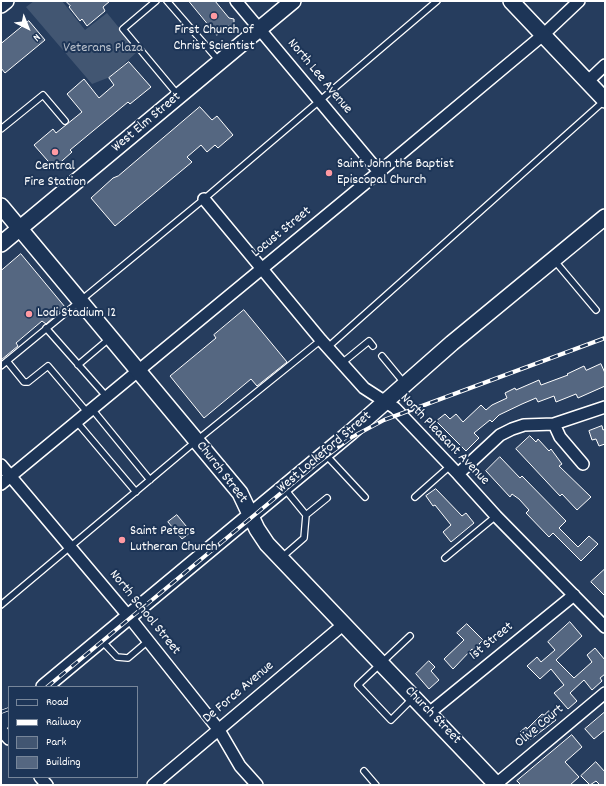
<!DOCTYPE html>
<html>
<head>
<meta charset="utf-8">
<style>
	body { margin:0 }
	#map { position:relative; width:606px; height:786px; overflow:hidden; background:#263d5e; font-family:Dekko,sans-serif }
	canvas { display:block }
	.frame { position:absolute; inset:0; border:2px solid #fff; pointer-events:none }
	.legend { position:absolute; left:8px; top:686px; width:130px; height:92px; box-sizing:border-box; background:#1d3557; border:1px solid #77869a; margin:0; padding:5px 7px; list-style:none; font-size:12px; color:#fff }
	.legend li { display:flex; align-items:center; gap:8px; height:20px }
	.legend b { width:20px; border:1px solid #77869a }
	.north { position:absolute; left:8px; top:8px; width:40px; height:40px; -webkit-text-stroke:3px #1d3557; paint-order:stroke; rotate:137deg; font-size:11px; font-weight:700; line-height:16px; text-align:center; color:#fff }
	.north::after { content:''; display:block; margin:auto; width:14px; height:18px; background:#fff; clip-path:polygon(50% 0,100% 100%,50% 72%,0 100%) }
</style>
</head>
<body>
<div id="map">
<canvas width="606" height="786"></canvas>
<div class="frame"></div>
<ul class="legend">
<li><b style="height:5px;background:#1d3557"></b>Road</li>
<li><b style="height:5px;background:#fff"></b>Railway</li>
<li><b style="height:11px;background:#425672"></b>Park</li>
<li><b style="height:11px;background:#556781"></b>Building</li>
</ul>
<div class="north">N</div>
</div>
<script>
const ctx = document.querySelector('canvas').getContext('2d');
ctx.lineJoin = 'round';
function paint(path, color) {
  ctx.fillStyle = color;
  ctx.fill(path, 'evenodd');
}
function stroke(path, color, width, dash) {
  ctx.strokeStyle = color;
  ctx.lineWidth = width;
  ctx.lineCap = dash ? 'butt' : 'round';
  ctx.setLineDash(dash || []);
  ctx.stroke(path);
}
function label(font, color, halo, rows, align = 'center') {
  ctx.font = font + ' Dekko,sans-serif';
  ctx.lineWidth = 4;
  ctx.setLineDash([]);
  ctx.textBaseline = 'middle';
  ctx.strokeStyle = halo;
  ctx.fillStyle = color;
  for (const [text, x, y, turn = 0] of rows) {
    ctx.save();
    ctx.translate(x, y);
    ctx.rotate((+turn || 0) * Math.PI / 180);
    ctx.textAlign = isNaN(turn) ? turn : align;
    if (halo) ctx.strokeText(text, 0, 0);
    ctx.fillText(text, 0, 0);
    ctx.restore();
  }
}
paint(new Path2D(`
	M34,1H62L85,30L107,13L138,51L110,77L92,84L26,7Z`), '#425672');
const building = new Path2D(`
	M66,1H110L103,7L105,11L87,26L82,19L80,21L69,7L70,6Z
	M189,1H215L229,18L234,19V26H228L217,35Z
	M29,21L45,40L5,73L1,68V44Z
	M129,62L151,87L130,104L128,102L70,150L72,152L54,168L34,145L53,129L56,133L82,112L67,94L84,79L99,98L114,85L109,78Z
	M200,107L212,120L217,116L233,135L218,148L215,145L207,152L201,145L187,157L192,162L115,226L91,198L113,178L118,176Z
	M21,254L65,307L46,324L42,321L16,343L18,346L1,360V271Z
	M244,310L287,362L257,386L251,379L204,418L170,376L216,338L214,335Z
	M601,364L605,373V386L578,398L576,394L556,402L554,396L538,402L536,398L522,404L499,415L492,422L490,420L474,433L479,438L466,451L436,421L445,414L450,419L456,414L463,422L481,405L486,410L492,405L507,398L505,393L515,388L516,390L539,380L541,385L568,375L567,374L584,366L586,370Z
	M602,426L603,430L605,429V444L599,446L596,439L592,440L589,431Z
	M530,436L536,442L538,439L549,451L551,449L562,464L559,466L591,497L577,510L562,494L560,496L516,449Z
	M500,457L520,478L522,476L566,521L559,528L578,547L589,536L598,544L581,561L553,533L549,537L526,513L529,510L519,499L512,494L510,497L486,471Z
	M436,489L462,516L466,513L474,523L451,542L443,532L451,525L435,505L433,506L426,496Z
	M177,515L191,532L182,539L168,522Z
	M605,569V596L591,582Z
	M570,622L582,636L556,660L574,678L592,662L587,655L595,648L605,660V674L600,678L602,681L592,690L584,680L570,693L577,701L568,709L554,693L564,685L551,669L540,679L527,666L537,657L541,662L555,650L548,642Z
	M467,624L483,640L479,644L481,646L475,651L472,649L453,669L444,659L464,640L457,633Z
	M429,661L435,667L431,671L439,680L429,689L416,674Z
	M549,711L556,720L527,742L520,732L526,727L527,729L542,714L544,715Z
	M605,712V730L594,739L585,729Z
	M572,735L582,747L565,762L579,777L570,785H521L517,781Z
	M596,762L605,772V785H600L596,781L590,785L581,776Z`);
paint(building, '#556781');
stroke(building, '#fff', 1);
const lane = new Path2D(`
	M156,1L123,29L178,95
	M167,1L220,62
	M1,129L43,95L65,121
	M554,260L596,310
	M46,328L106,396
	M328,347L604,101
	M382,356L405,384
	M7,361L24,382H28L48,366L87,412
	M342,363L369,341L373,346
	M78,365L110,338
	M1,366L204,199L437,1
	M92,409L150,480
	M76,421L136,492
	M325,454L365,497
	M415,497L450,466
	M306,515L327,498
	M281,558L304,538L306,515L284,488
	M445,558L496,516
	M1,605L196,441L321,340
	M410,636L358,685L391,720L414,697
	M101,640L117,657L128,658L148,641
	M364,771L376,785`);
const street = new Path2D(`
	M236,1L379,172
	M587,82L605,65
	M204,199L321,340L364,388L395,408L458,474L496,516L605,627
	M554,424L560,437L583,464
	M1,465L130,618L219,730L240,766L257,785
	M458,474L500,435L512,429L524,425L554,424L605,407
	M1,484L379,172L543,35L579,1
	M429,713L574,595
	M1,730L9,739
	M40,777L47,785
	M153,785L344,624
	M495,785L605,693`);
const secondary = new Path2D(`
	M511,1L605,100
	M1,5L6,1
	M1,206L240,493L257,529L267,544L497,785
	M1,244L293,1
	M44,687L351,432L452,343L605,217
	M1,723L9,717`);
stroke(lane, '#fff', 8);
stroke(street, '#fff', 14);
stroke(secondary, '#fff', 18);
stroke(lane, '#1d3557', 5.5);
stroke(street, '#1d3557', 11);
stroke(secondary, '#1d3557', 15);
const rail = new Path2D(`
	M47,687L316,464L352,437L384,420L605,338
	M1,712L9,709`);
stroke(rail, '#fff', 4);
stroke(rail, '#1d3557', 2.5, [8]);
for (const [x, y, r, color] of [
	[214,16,4,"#ff9aa2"],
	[55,152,4,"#ff9aa2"],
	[329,173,4,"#ff9aa2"],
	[29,314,4,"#ff9aa2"],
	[122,540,4,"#ff9aa2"]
]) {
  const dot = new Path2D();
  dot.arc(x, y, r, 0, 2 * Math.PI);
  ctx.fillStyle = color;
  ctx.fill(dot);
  stroke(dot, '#1d3557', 1.5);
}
label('14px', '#fff', '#1d3557', [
	["First Church of",214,31,"center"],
	["Christ Scientist",214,47,"center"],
	["Saint John the Baptist",337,165],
	["Episcopal Church",337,181],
	["Central",55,167,"center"],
	["Fire Station",55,183,"center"],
	["Lodi Stadium 12",37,314],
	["Saint Peters",130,532],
	["Lutheran Church",130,548]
], 'left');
label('14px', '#bdc4ce', '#1d3557', [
	["Veterans Plaza",103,49]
]);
label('14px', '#fff', '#1d3557', [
	["North Lee Avenue",319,77,50],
	["West Elm Street",147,123,-40],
	["Locust Street",282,233,-39],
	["North Pleasant Avenue",444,440,46],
	["West Lockeford Street",325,453,-40],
	["Church Street",221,473,52],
	["North School Street",144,613,51],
	["1st Street",492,642,-39],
	["De Force Avenue",239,693,-40],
	["Church Street",432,716,46],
	["Olive Court",540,727,-40]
]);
</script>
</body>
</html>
